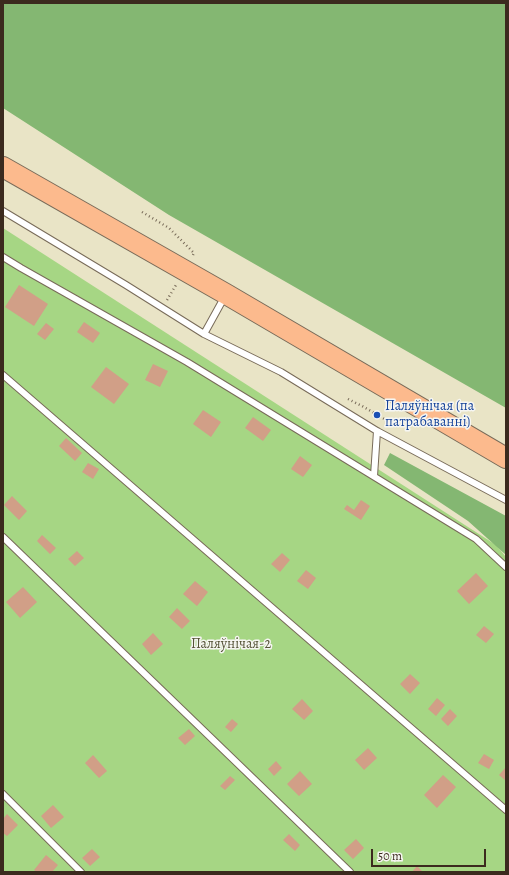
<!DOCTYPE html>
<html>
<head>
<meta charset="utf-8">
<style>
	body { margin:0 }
	#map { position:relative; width:509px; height:875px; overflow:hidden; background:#e9e4c6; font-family:Alegreya,serif }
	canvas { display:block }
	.frame { position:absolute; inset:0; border:4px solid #3b2a1e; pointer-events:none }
	.scale { position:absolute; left:371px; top:849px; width:115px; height:18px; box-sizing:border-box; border:2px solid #3b2a1e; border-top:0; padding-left:5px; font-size:12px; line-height:14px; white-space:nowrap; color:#3b2a1e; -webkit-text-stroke:3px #f6f6f2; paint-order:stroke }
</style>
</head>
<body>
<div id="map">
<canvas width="509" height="875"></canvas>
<div class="frame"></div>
<div class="scale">50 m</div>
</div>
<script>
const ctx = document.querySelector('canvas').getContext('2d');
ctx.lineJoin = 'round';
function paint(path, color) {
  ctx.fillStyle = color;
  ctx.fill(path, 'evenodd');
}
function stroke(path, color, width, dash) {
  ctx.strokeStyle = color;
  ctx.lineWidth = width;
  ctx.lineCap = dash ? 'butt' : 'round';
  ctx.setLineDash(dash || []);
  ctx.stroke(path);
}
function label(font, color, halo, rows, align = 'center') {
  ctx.font = font + ' Alegreya,serif';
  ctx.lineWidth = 3;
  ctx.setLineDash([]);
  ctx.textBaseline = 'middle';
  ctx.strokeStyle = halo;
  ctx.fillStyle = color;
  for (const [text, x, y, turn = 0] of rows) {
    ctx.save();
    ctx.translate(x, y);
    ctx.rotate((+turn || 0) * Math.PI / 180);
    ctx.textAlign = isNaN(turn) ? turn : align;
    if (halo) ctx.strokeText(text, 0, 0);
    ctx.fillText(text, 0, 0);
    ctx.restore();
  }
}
paint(new Path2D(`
	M3,228L496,545L506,557V872H3Z`), '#a6d684');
paint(new Path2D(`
	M3,3H506V408L169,215L3,108Z
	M390,453L506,516V555L468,521L384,465Z`), '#84b772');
paint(new Path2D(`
	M19,285L48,304L34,326L5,307Z
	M84,322L100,333L93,343L77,332Z
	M46,323L54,329L45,340L37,334Z
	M153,364L168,371L160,387L145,380Z
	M106,367L129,384L114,404L91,387Z
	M203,410L221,422L211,437L193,424Z
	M253,417L271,430L263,441L245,428Z
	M66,438L82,453L75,461L59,446Z
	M300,456L312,465L303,477L291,469Z
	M88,463L99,469L93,479L82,472Z
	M12,496L27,511L19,520L4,505Z
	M361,500L370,506L361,520L344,509L347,505L354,510Z
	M42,535L56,548L50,554L37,541Z
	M77,551L84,558L75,566L68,559Z
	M282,553L290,560L280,572L271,564Z
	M306,570L316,578L308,589L297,581Z
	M476,573L488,586L469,604L457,591Z
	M195,581L208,592L197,606L183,594Z
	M23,587L37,602L20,618L6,602Z
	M177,608L190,621L182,629L169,617Z
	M484,626L494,634L486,643L476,635Z
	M153,633L163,644L151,655L142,644Z
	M410,674L420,683L410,694L400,684Z
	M437,698L445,705L436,716L428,709Z
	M302,699L313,711L304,720L292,709Z
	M450,709L457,716L448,726L441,719Z
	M232,719L238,724L231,732L225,727Z
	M189,729L195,736L185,745L178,738Z
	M368,748L377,758L364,770L355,760Z
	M484,754L494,760L489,769L478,763Z
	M93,755L107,771L99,778L85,763Z
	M276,761L282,768L274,776L268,769Z
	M506,767V781L499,775Z
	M300,771L312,784L299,796L287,784Z
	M443,775L456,787L437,808L424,795Z
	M230,776L235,780L225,790L220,786Z
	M53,805L64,817L51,828L41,816Z
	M7,814L18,825L7,836L3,833V819Z
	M289,834L300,845L295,851L283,840Z
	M356,839L364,848L353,859L344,850Z
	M92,849L100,857L90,866L82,858Z
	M46,855L58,865L52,872H37L34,870Z
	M417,866L423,872H412Z`), '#d19f87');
const service = new Path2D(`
	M3,211L126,285L204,334L281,372L377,431L506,500
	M3,257L21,268L187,362L476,539L506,567
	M204,334L225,296
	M3,375L506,810
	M374,476L377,431
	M3,537L350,872
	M3,794L81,872`);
const primary = new Path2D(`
	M3,167L226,294L506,458`);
stroke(service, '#786b59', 8);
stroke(primary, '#786b59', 22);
stroke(new Path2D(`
	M142,212L169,228L194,253L192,257
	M167,300L176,285
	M348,399L362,406L393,424`), '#786b59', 2.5, [1, 3]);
stroke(service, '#fff', 6);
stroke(primary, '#fcba8d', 20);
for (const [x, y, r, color] of [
	[377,415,4,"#1a4fb4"]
]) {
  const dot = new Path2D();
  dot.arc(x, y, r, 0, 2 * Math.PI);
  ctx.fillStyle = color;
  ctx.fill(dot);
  stroke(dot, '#f6f6f2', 1.5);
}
label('14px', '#164399', '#f6f6f2', [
	["Паляўнічая (па",385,407],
	["патрабаванні)",385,423]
], 'left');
label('14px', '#565538', '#f6f6f2', [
	["Паляўнічая-2",231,645]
]);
</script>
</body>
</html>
